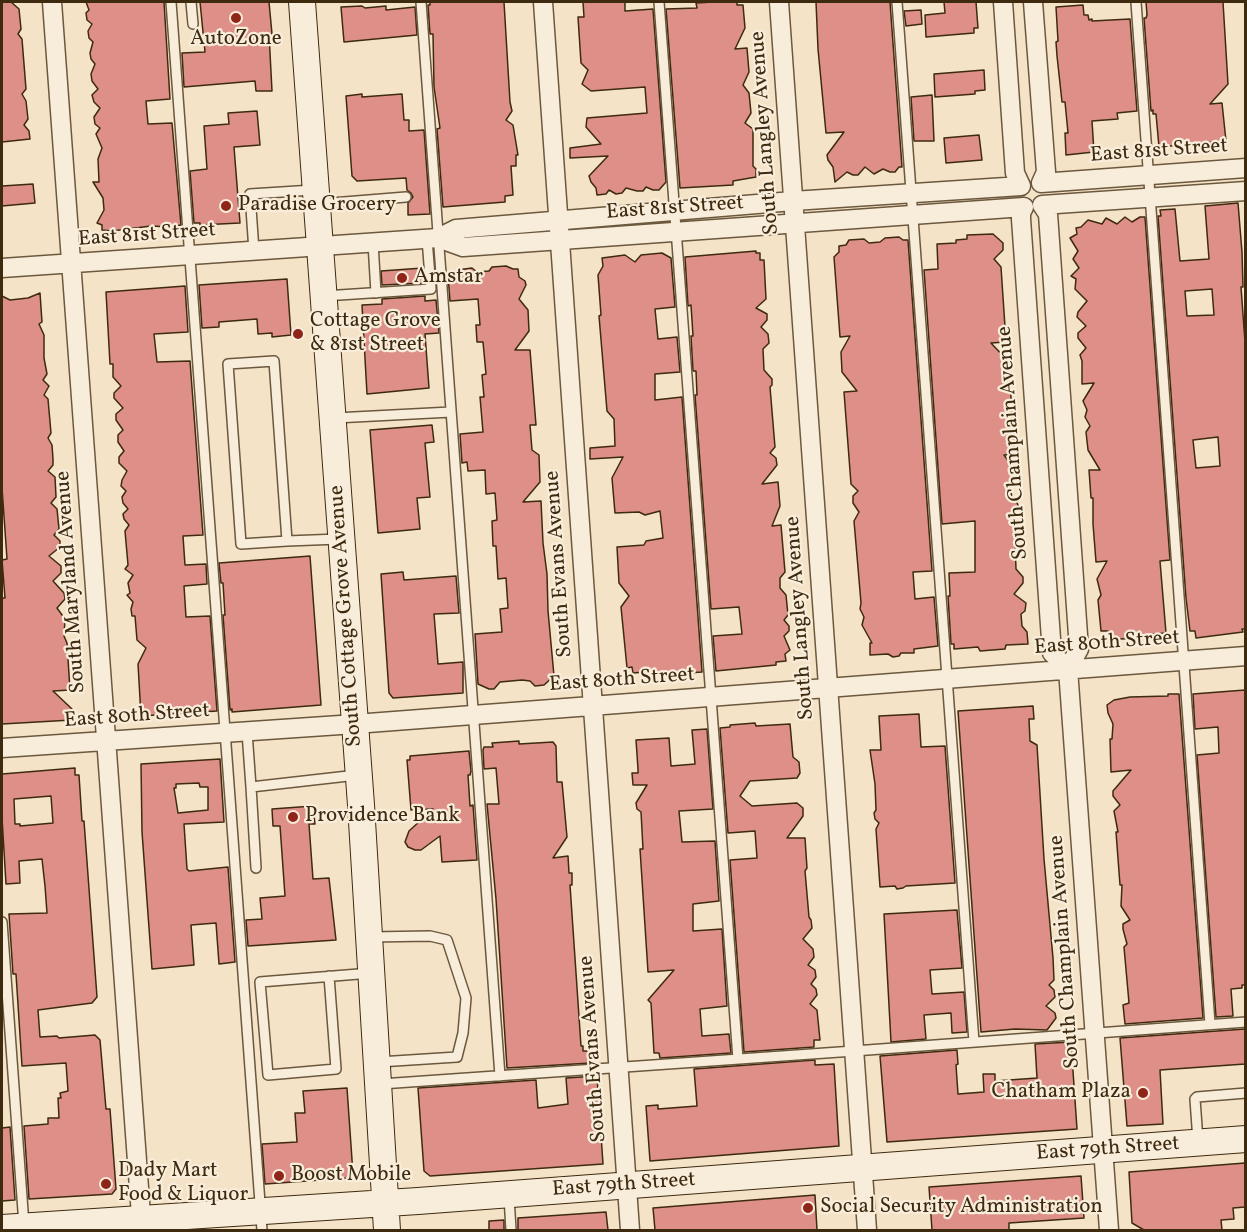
<!DOCTYPE html>
<html>
<head>
<meta charset="utf-8">
<style>
	body { margin:0 }
	#map { position:relative; width:1247px; height:1232px; overflow:hidden; background:#f5e3c8; font-family:Vollkorn,serif }
	canvas { display:block }
	.frame { position:absolute; inset:0; border:3px solid #3d2a0f; pointer-events:none }
</style>
</head>
<body>
<div id="map">
<canvas width="1247" height="1232"></canvas>
<div class="frame"></div>
</div>
<script>
const ctx = document.querySelector('canvas').getContext('2d');
ctx.lineJoin = 'round';
function paint(path, color) {
  ctx.fillStyle = color;
  ctx.fill(path, 'evenodd');
}
function stroke(path, color, width, dash) {
  ctx.strokeStyle = color;
  ctx.lineWidth = width;
  ctx.lineCap = dash ? 'butt' : 'round';
  ctx.setLineDash(dash || []);
  ctx.stroke(path);
}
function label(font, color, halo, rows, align = 'center') {
  ctx.font = font + ' Vollkorn,serif';
  ctx.lineWidth = 4.5;
  ctx.setLineDash([]);
  ctx.textBaseline = 'middle';
  ctx.strokeStyle = halo;
  ctx.fillStyle = color;
  for (const [text, x, y, turn = 0] of rows) {
    ctx.save();
    ctx.translate(x, y);
    ctx.rotate((+turn || 0) * Math.PI / 180);
    ctx.textAlign = isNaN(turn) ? turn : align;
    if (halo) ctx.strokeText(text, 0, 0);
    ctx.fillText(text, 0, 0);
    ctx.restore();
  }
}
const building = new Path2D(`
	M2,2H11L19,9L21,29L18,34L22,39L26,89L22,94L26,101L28,119L24,125L29,131L30,139L2,142Z
	M86,2H164L170,99L146,101L148,124L172,123L181,225L171,227L151,226L112,231L102,230V225L97,223L104,210L103,198L93,182H99L98,159L102,148L96,134L100,128L95,124L94,117L100,108L94,102L92,95L98,89L92,81L91,74L95,64L91,59L90,53L93,42L89,38L88,31L92,24L87,20L86,13L89,10Z
	M200,2H269L272,34H269L272,91H256L255,81L184,87L182,53L205,52Z
	M430,2H504L510,102L512,111L506,120L513,125L518,155H516V166H511L513,195L505,196V202L443,207L437,129L440,128L434,87L433,34H430L428,5H430Z
	M583,2H625V11L653,9L666,182L659,190H653L646,187L643,191H637L626,188L622,193L616,194L609,190L606,194L597,195L596,188L591,182L589,176L608,156L570,158V148L601,144L586,127L587,118L647,113L645,87L591,91L582,84L588,70L581,63L578,17H584Z
	M713,2H737V5H743L745,28L735,49L747,48L749,72L743,85L749,93L751,113L745,123L753,129V166L756,169V177L733,181V185L680,188L666,9L697,8L696,3Z
	M816,2H890L902,167H899L895,172H890L883,169L874,174L865,167L858,175H853L847,172L835,182L833,167L828,160L827,155L844,132L826,133L818,49Z
	M944,2H976L978,28H974V33L926,37L925,15L945,13Z
	M1146,2H1223L1228,84L1210,104L1222,103L1226,141L1159,147L1156,114H1153V110L1151,111L1144,18H1146L1147,15Z
	M1083,5L1084,15H1088L1089,20L1092,19V21L1130,19L1137,111L1117,113L1118,119L1092,121L1094,152L1066,155L1065,133H1068L1065,102H1062L1057,56L1056,42L1058,41L1056,7Z
	M362,6L365,8L386,6V10L415,7L417,35L344,42L341,7Z
	M921,10L922,24L906,26L904,11Z
	M984,70L985,90L975,91V94L935,97L934,74Z
	M362,94V97L402,94L404,120H409V131L424,130L430,214L408,215V203L413,197L411,193L407,190L406,178L357,181L352,176L346,96Z
	M932,95L934,141H914L911,97Z
	M257,111L260,145L234,147L240,223L200,225V223H194L190,171L207,169L204,126L229,124L228,113Z
	M979,135L982,160L946,163L944,138Z
	M33,184L35,203L2,206V186Z
	M1238,203L1242,252L1243,287H1241L1245,342V629H1242L1243,632L1196,638L1195,631H1190L1186,598L1158,216H1161L1160,210L1175,209L1180,261L1209,259L1205,206ZM1212,289L1214,315L1187,316L1185,291ZM1218,437L1220,466L1196,468L1193,440Z
	M1125,217L1132,222L1140,217H1145L1170,560L1160,561L1166,633L1153,634V638L1118,639V637H1109L1108,631H1101L1098,600L1101,595L1097,579L1107,561L1096,562L1093,524V498H1091L1089,470H1100L1088,450L1086,432L1090,426L1085,417L1087,410L1083,401L1094,383L1082,384V361L1080,355L1086,348L1078,338V333L1086,326L1077,317L1078,312L1087,301L1075,289L1076,279L1071,276L1079,268L1073,259L1078,251L1070,238L1077,234L1076,228L1081,227L1088,220L1102,224L1106,218L1117,224Z
	M993,234L1003,243V250L994,259L1001,267L1006,342L991,343L1007,360L1003,373L1010,383L1015,454L1004,455L1018,474L1010,479L1012,501L1016,500L1019,508L1014,515L1016,569L1023,577V583L1014,594L1026,603L1025,611L1021,614L1022,626L1027,632L1028,644L1006,645L1005,649L980,651L978,647L954,649V644H951L948,596H950L949,573L975,572V521L942,524L924,270L938,269L937,244L956,243V240L967,239V235Z
	M899,237L903,240H908L932,571L913,572L915,599L934,597L938,646L914,649V653H901L899,656L893,657L888,654L870,655V643H872L862,625L864,617L860,609L861,603L854,521L859,512L853,503V496L858,491L851,484L844,392L857,391L842,372L841,352L850,336L840,337L834,257L839,252V246L846,245L849,240L864,239L869,243L880,242L885,238Z
	M756,251V253H760V260H764L766,299L756,308L767,314V320L761,327L768,334L769,343L763,349L764,370L772,379V385L770,387L775,447L770,453L776,458L777,465L762,484L778,482L780,506L772,526L781,525L785,572L780,578V588L786,595L788,615L784,620L789,626V631L784,636L790,650L785,654L786,661L776,662V665L716,671L713,636L742,634L739,607L711,609L695,395H697L696,371H693L691,336H693L691,305L688,306L685,257Z
	M662,253L671,258L675,307L655,309L658,339L677,337L680,372L655,374V400L682,397L702,672L646,676L645,672L633,673L632,667L627,668L621,607L629,596L619,583L617,547L644,545L646,541L663,538L660,511L645,515L639,512L615,513L612,478L623,457L590,459V448L615,446L614,419L607,411L599,316L601,315L598,275L603,266L602,258L625,255L635,262L641,255Z
	M506,266L513,269H518L519,277L525,281L526,285L519,299L528,310L529,331L515,350H530L536,425H530L532,450L539,455L540,482L523,502L541,501L543,543L547,574L548,611L554,676L544,685L535,686L530,681L522,680L500,682L494,689H489L478,684L475,634L502,632L500,609L508,608L506,578L498,579L496,546H493L492,521L497,520L495,493L486,494L485,470L468,471L467,462L462,463L460,434L483,432L480,397H484L482,375L486,374L483,342H477L476,325H480L478,299L450,301L448,275L454,274L457,270L472,268L477,272L489,271L492,267Z
	M423,268L424,283L382,285L381,271Z
	M287,279L291,335L272,337V333L258,334L257,319L219,322V327L202,328L199,285Z
	M185,286L188,332L154,334L157,362L190,361L203,535L183,536L185,565L206,564L207,584L184,586L186,617L210,616L217,711L141,716L138,664L146,648L137,640L135,616H132L131,609L133,602L127,595L130,593L128,583L133,575L125,569L128,565L125,531L129,525L124,519L123,514L128,509L123,503L122,497L126,491L121,486L122,480L127,471L119,463V457L124,451L118,442V435L123,430L116,420V414L123,408L114,398V393L121,386L113,377V364H110L106,292Z
	M40,293L42,322L39,324L44,335V358L47,374L43,380L49,386L44,395L48,399L51,433L48,438L52,445L53,459V465L48,471L55,477L56,497L51,503L57,509L59,529L54,535L60,541V547L49,556L61,566V573L53,581L64,593L65,599L57,608L65,619L64,636L67,643L70,690L53,691L72,709V720L2,724V598H5L2,560L7,559L2,488V296L10,300L28,298Z
	M425,296V301L436,300L439,333L425,334L429,388L367,394L362,305L382,304V299Z
	M432,425L434,442L425,443L430,497L417,498L420,529L378,533L370,430Z
	M310,556L321,705L232,712V709L230,710L223,615H225L223,583H221L219,563Z
	M403,572L404,580L456,576L459,613L434,614L438,664L463,662V693L393,698L389,693L381,574Z
	M1245,690V985H1242V988L1231,989L1233,1016L1216,1017L1197,755L1219,753L1218,727L1195,729L1193,694Z
	M1168,694H1179L1203,1018L1125,1024L1123,1005L1129,1003L1124,947L1127,944L1123,929V924L1130,920L1121,906L1122,885H1120L1116,832H1118L1114,811L1120,805L1113,796V791L1131,770L1111,772L1110,739H1112L1113,724L1108,713L1107,705L1114,700L1130,697L1168,696Z
	M1033,706L1034,719H1029L1030,741L1037,745L1044,859L1053,958L1054,980L1049,985L1054,990L1055,997L1046,1006L1055,1013L1056,1018L1047,1030L1015,1029L981,1032L958,711Z
	M919,714L921,747L945,746L955,883L906,886L903,888L897,889L895,886L880,887L876,829L879,823L875,819L874,813L876,810L875,784L870,750H881L879,716Z
	M755,723L756,726L790,724L793,757L799,762L800,773L797,778L750,781L740,796L752,806L797,803L803,808V816L787,838H805L807,868L805,871L809,917L811,920L812,928L803,939L813,949L814,957L808,965L815,970L816,977L811,984L816,989L817,995L810,1004L817,1010L820,1040H814V1047L744,1052L730,860L757,858L755,831L728,833L720,728L730,727V725Z
	M707,729L713,809L679,811L682,842L715,841L719,901L693,904V931L722,929L727,1006L700,1009L702,1036L729,1034L731,1053L660,1058L659,1053H654L651,1003L648,1000L674,970L648,972L640,849H643L641,812L637,809L636,803L647,785H633L632,773H638V769L636,740L669,738L671,766L695,764L692,730Z
	M519,741V744L553,742L556,746L557,782H562L567,837L553,858L568,856L569,873H572V885H570L581,1046H583V1051H591V1063L507,1068L496,899L487,804H499L496,768L484,769L483,750L484,747H493L492,743Z
	M469,751L471,771L470,775H468L470,806L473,805L477,860L442,862L440,836L421,850H415L408,847L405,842L409,831L433,809L411,810L407,760H410V756Z
	M220,759L224,822L184,824L187,869L189,871L228,867L235,962L219,964L216,923L191,925L194,965L152,969L142,832L141,764ZM199,783L200,787H208V810L178,813L174,788H176V784Z
	M75,768V775H79L82,821H84L97,997L92,1003L38,1010L40,1037L57,1036L59,1038L95,1035L100,1040L106,1109H110L116,1189L112,1194L29,1199L24,1126L48,1124V1118H59L58,1098H61L60,1093L68,1091L66,1063L22,1066L16,974H13L9,914L47,913L45,886L42,859L19,861L20,883L6,884L2,818V774ZM51,796L53,823L20,826V824H15L14,799Z
	M313,806L315,824H309L313,879L329,878L336,940L248,946L246,920L262,919L260,898L285,896L280,826H273L272,809Z
	M957,910L962,968L930,970L932,994L964,992L967,1032L952,1033L951,1013L924,1015L926,1039L891,1042L884,914Z
	M1245,1029V1064L1160,1070L1163,1124L1127,1126L1120,1038Z
	M1071,1042L1077,1129L887,1142L880,1056L957,1050L958,1064L956,1065L958,1094L984,1092L983,1074H995V1081L1037,1078L1035,1044Z
	M815,1060V1065L834,1064L839,1146L650,1161L646,1106L658,1105V1109L697,1106L694,1069Z
	M597,1076L603,1164L430,1176L424,1171L418,1088L536,1080L538,1108L568,1104L566,1078Z
	M347,1088L353,1174L349,1178L265,1184L262,1144L297,1142L295,1113H305L303,1091Z
	M10,1127L15,1200L2,1201V1128Z
	M1245,1163V1207L1233,1208L1234,1219L1221,1220L1222,1230H1144L1132,1223L1129,1172Z
	M1081,1176L1084,1218L1009,1223V1230H932L929,1187Z
	M815,1195L817,1230H655L653,1208Z
	M606,1212L608,1230H518V1218Z
	M504,1220V1230H489V1221Z`);
paint(building, '#dd8f88');
stroke(building, '#3d2a0f', 1.5);
const service = new Path2D(`
	M171,2L262,1230
	M191,2L193,24
	M421,2L500,1076
	M659,2L738,1059
	M897,2L974,1042
	M1136,2L1210,1024
	M319,204L406,197
	M373,243L376,293
	M254,251L250,194L313,190
	M324,296L431,289L427,239
	M274,361L287,541L241,544L228,364Z
	M335,418L451,412
	M287,541L339,539
	M247,732L251,787
	M256,868L251,787L357,775
	M2,922L24,1225
	M371,937L430,936L447,940L466,998L463,1033L457,1057L379,1062
	M329,976L336,1069L268,1075L260,982L371,973
	M381,1084L854,1051L1246,1022
	M1198,1141L1195,1099L1197,1097L1246,1093
	M509,1197L511,1230`);
const minor = new Path2D(`
	M52,2L142,1229
	M543,2L630,1230
	M779,2L867,1230
	M1033,2L1046,172L1041,183L1246,168
	M438,238L456,229L793,201L1021,186L1015,173L1003,2
	M2,268L438,238L463,247L1024,207L1021,213V219L1052,653L1068,669
	M2,748L355,724L1246,656
	M1109,1230L1068,669L1079,649L1048,214L1042,205L1246,191`);
const secondary = new Path2D(`
	M302,2L361,805L387,1230
	M2,1228L418,1201L1246,1139`);
stroke(service, '#6b583d', 12);
stroke(minor, '#6b583d', 21);
stroke(secondary, '#3d2a0f', 28);
stroke(service, '#f8eddb', 9);
stroke(minor, '#f8eddb', 18);
stroke(secondary, '#f8eddb', 26);
for (const [x, y, r, color] of [
	[236,18,6,"#8f2418"],
	[226,206,6,"#8f2418"],
	[402,278,6,"#8f2418"],
	[298,334,6,"#8f2418"],
	[293,817,6,"#8f2418"],
	[1143,1093,6,"#8f2418"],
	[279,1176,6,"#8f2418"],
	[106,1184,6,"#8f2418"],
	[808,1208,6,"#8f2418"]
]) {
  const dot = new Path2D();
  dot.arc(x, y, r, 0, 2 * Math.PI);
  ctx.fillStyle = color;
  ctx.fill(dot);
  stroke(dot, '#f8eddb', 2);
}
label('21px', '#3d2a0f', '#f8eddb', [
	["AutoZone",236,40,"center"],
	["Paradise Grocery",238,206],
	["Amstar",414,278],
	["Cottage Grove",310,322],
	["& 81st Street",310,346],
	["Providence Bank",305,817],
	["Chatham Plaza",1131,1093,"right"],
	["Dady Mart",118,1172],
	["Food & Liquor",118,1196],
	["Boost Mobile",291,1176],
	["Social Security Administration",820,1208]
], 'left');
label('21px', '#3d2a0f', '#f8eddb', [
	["South Langley Avenue",766,133,-94],
	["East 81st Street",1159,152,-4],
	["East 81st Street",675,209,-4],
	["East 81st Street",147,236,-4],
	["South Champlain Avenue",1014,443,-94],
	["South Evans Avenue",560,564,-94],
	["South Maryland Avenue",72,582,-94],
	["South Cottage Grove Avenue",347,616,-94],
	["South Langley Avenue",801,618,-94],
	["East 80th Street",1107,644,-4],
	["East 80th Street",622,681,-4],
	["East 80th Street",137,717,-4],
	["South Champlain Avenue",1066,952,-94],
	["South Evans Avenue",594,1049,-94],
	["East 79th Street",1108,1150,-4],
	["East 79th Street",624,1186,-4]
]);
</script>
</body>
</html>
